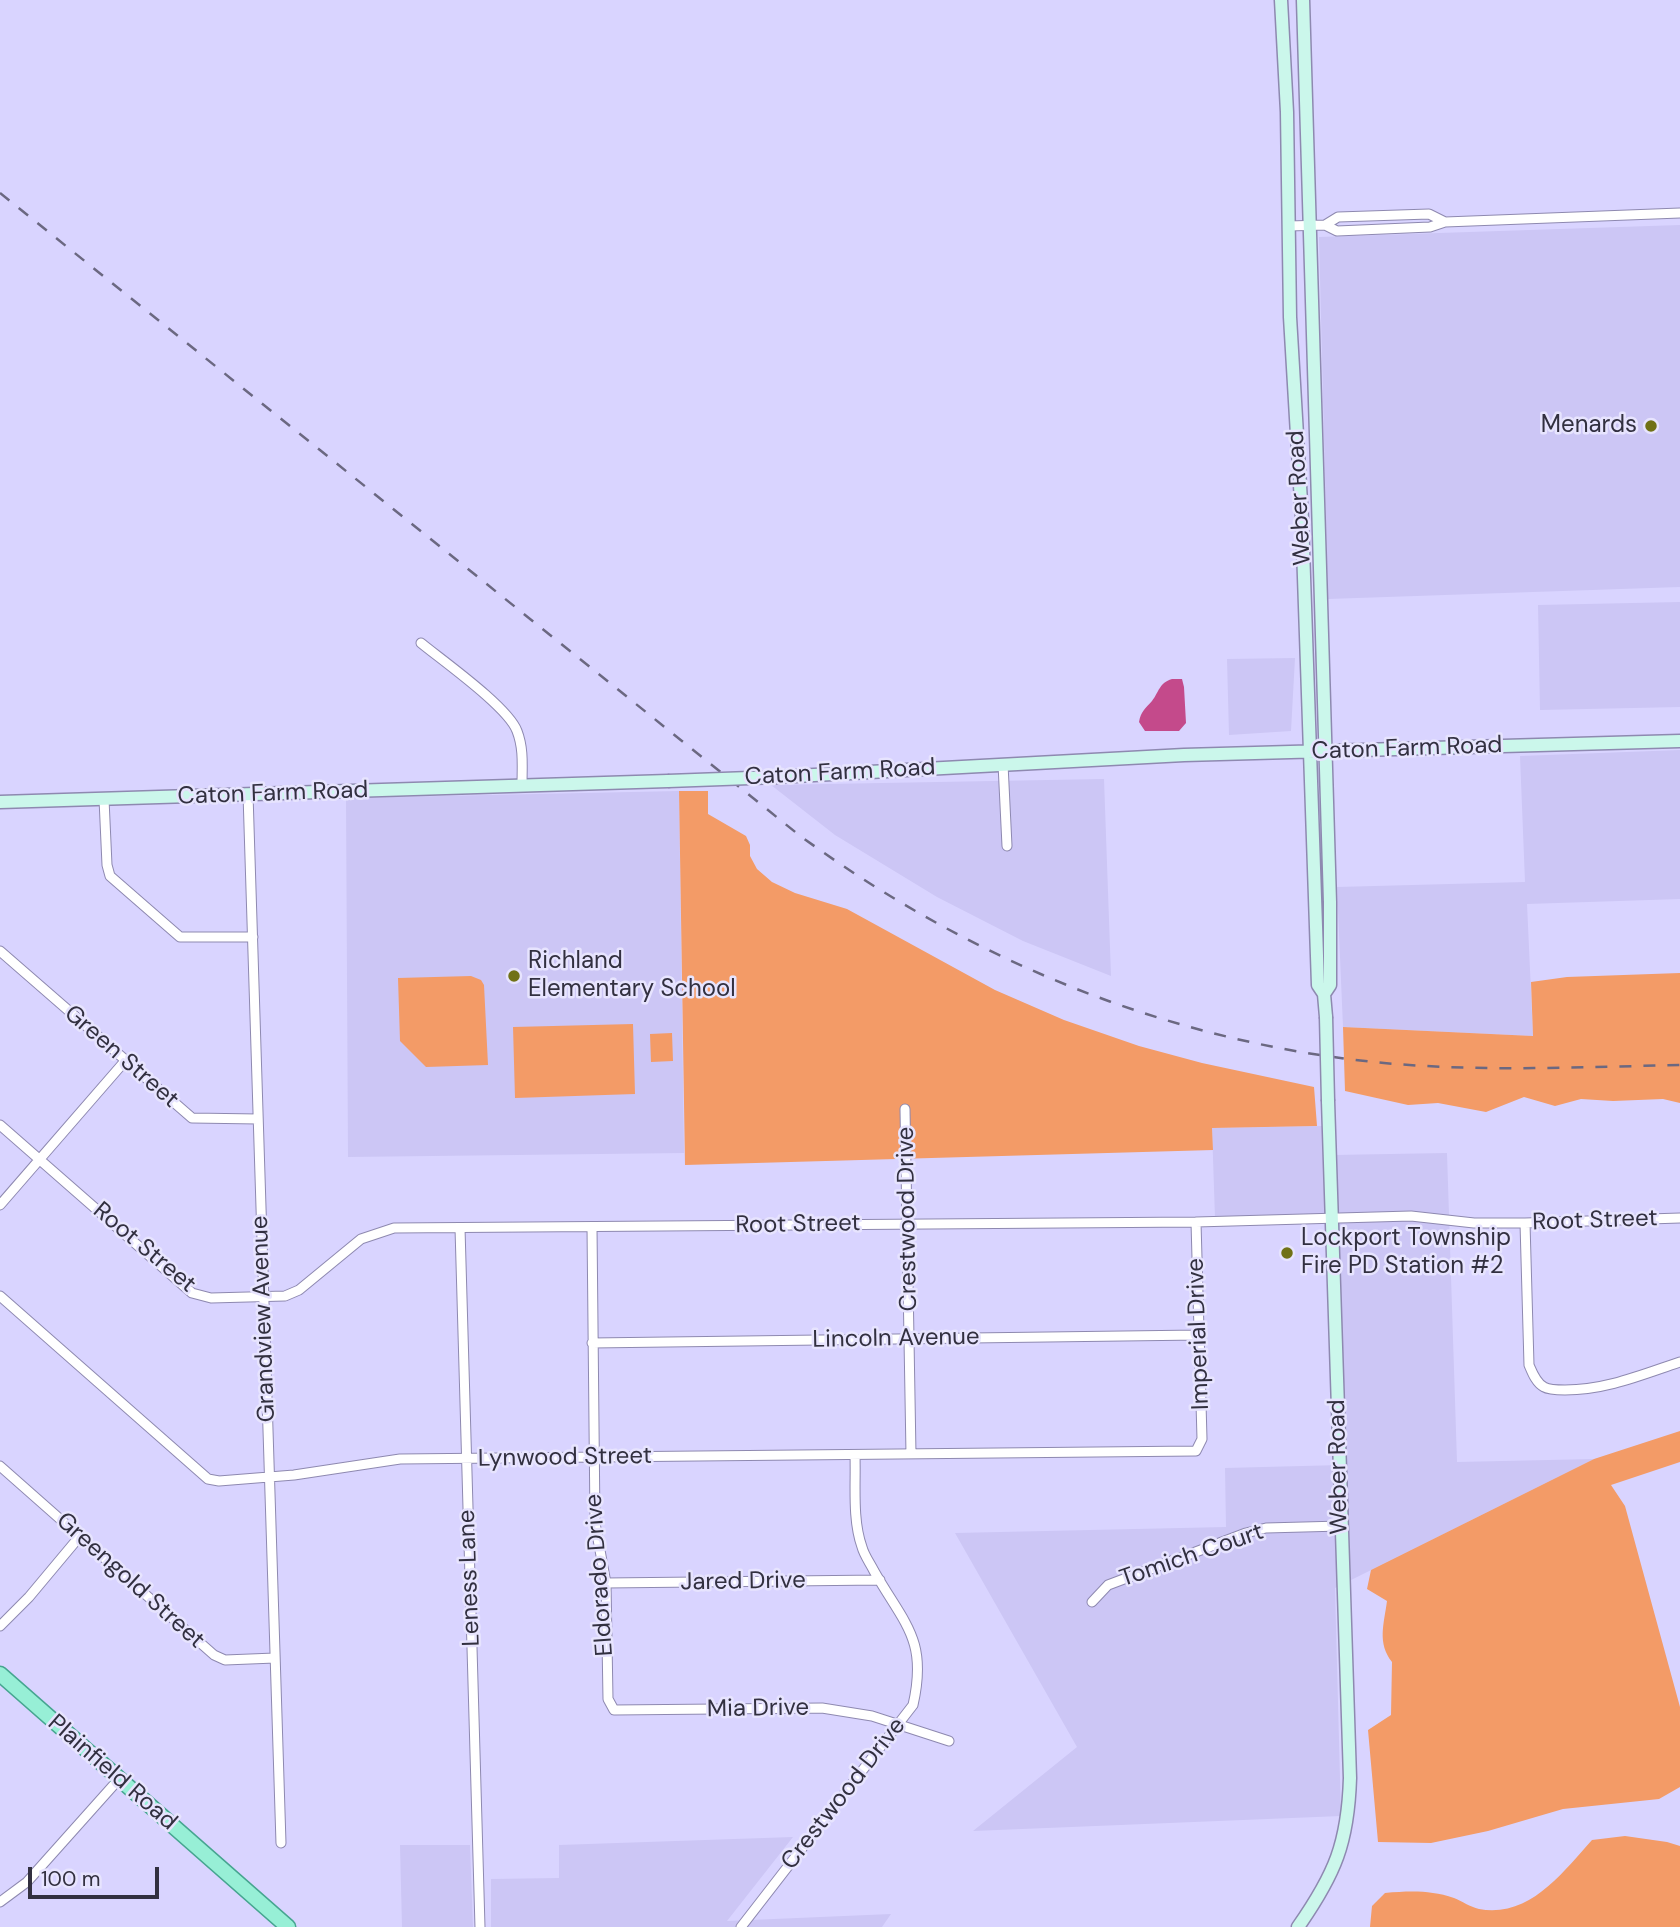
<!DOCTYPE html>
<html>
<head>
<meta charset="utf-8">
<style>
	body { margin:0 }
	#map { position:relative; width:1680px; height:1927px; overflow:hidden; background:#d9d4ff; font-family:"DM Sans",sans-serif }
	canvas { display:block }
	.scale { position:absolute; left:28px; top:1867px; width:131px; height:32px; box-sizing:border-box; border:4px solid #323040; border-top:0; padding-left:9px; font-size:21px; line-height:24px; white-space:nowrap; color:#323040; -webkit-text-stroke:5px #e7e4fe; paint-order:stroke }
</style>
</head>
<body>
<div id="map">
<canvas width="1680" height="1927"></canvas>
<div class="scale">100 m</div>
</div>
<script>
const ctx = document.querySelector('canvas').getContext('2d');
ctx.lineJoin = 'round';
function paint(path, color) {
  ctx.fillStyle = color;
  ctx.fill(path, 'evenodd');
}
function stroke(path, color, width, dash) {
  ctx.strokeStyle = color;
  ctx.lineWidth = width;
  ctx.lineCap = dash ? 'butt' : 'round';
  ctx.setLineDash(dash || []);
  ctx.stroke(path);
}
function label(font, color, halo, rows, align = 'center') {
  ctx.font = font + ' "DM Sans",sans-serif';
  ctx.lineWidth = 5;
  ctx.setLineDash([]);
  ctx.textBaseline = 'middle';
  ctx.strokeStyle = halo;
  ctx.fillStyle = color;
  for (const [text, x, y, turn = 0] of rows) {
    ctx.save();
    ctx.translate(x, y);
    ctx.rotate((+turn || 0) * Math.PI / 180);
    ctx.textAlign = isNaN(turn) ? turn : align;
    if (halo) ctx.strokeText(text, 0, 0);
    ctx.fillText(text, 0, 0);
    ctx.restore();
  }
}
paint(new Path2D(`
	M1680,225V587L1328,599L1319,237Z
	M1680,602V707L1540,710L1538,605Z
	M1295,658L1291,731L1229,735L1227,659Z
	M1680,750V899L1527,904L1533,1036L1343,1027L1337,887L1525,882L1520,756Z
	M1104,779L1111,976L1023,941L937,897L835,835L771,785Z
	M679,791L684,1153L348,1157L346,798Z
	M1326,1126L1331,1215L1215,1218L1212,1128Z
	M1447,1153L1457,1462L1594,1459L1335,1588L1341,1816L973,1831L1077,1747L955,1533L1226,1527L1225,1468L1341,1465L1333,1155Z
	M793,1837L727,1921L891,1914L882,1927H491V1879L559,1878V1845Z
	M400,1845H470L473,1927H402Z`), '#ccc6f5');
paint(new Path2D(`
	M679,791H708V814L746,836L750,845V856L757,869L772,882L795,893L847,909L995,990L1064,1020L1139,1046L1202,1063L1314,1087L1317,1126L1212,1128L1213,1150L685,1165Z
	M1680,973V1103L1663,1099L1613,1101L1581,1099L1555,1106L1524,1097L1486,1112L1438,1103L1408,1105L1345,1091L1343,1027L1533,1036L1531,982L1567,977Z
	M471,976L481,980L484,985L488,1065L426,1067L400,1041L398,978Z
	M633,1024L635,1094L515,1098L513,1027Z
	M672,1033L673,1061L651,1062L650,1034Z
	M1680,1431V1462L1611,1485L1625,1506L1680,1707V1787L1659,1799L1563,1809L1488,1831L1431,1843L1378,1842L1368,1730L1391,1715L1392,1662C1377,1643 1384,1624 1387,1601L1367,1589L1371,1570L1594,1459Z
	M1625,1836L1667,1842L1680,1846V1927H1370L1372,1906L1385,1893C1410,1891 1430,1890 1454,1898C1462,1901 1470,1907 1479,1909C1530,1918 1562,1873 1592,1840Z`), '#f39b67');
paint(new Path2D(`
	M1172,679H1182L1184,687L1186,723L1179,731H1145L1139,722C1141,711 1145,709 1152,701C1159,692 1159,683 1172,679Z`), '#c44a8b');
const street = new Path2D(`
	M1325,225L1337,231L1430,227L1445,222L1680,213
	M1288,226L1325,225L1338,217L1429,214L1445,222
	M421,643C443,661 508,707 517,731C524,749 522,767 522,785
	M1003,764L1007,846
	M248,794L281,1843
	M104,799L107,865L110,876L180,937H253
	M0,951L192,1118L258,1119
	M905,1109L911,1454
	M0,1125L192,1293L211,1298L285,1296L299,1290L361,1239L394,1228L1196,1222L1411,1216L1474,1223H1525L1680,1218
	M0,1205L125,1061
	M1525,1223L1529,1365C1532,1372 1536,1383 1544,1387C1549,1390 1559,1390 1565,1390C1606,1390 1641,1375 1680,1362
	M592,1227L595,1523L606,1583L608,1699L614,1710L822,1708L872,1716L949,1741
	M460,1228L480,1927
	M0,1296L208,1479L219,1481L294,1475L400,1459L1196,1451L1202,1439L1196,1222
	M592,1343L1199,1335
	M0,1466L214,1655L225,1660L275,1658
	M606,1583L880,1580
	M1092,1602L1108,1585L1246,1533L1266,1528L1341,1526
	M0,1626L29,1597L80,1536
	M0,1902L27,1882L119,1779
	M741,1927L913,1705C928,1639 904,1624 874,1571C870,1563 864,1555 862,1547C852,1519 856,1484 855,1455`);
const secondary = new Path2D(`
	M1281,0L1287,112L1290,317L1302,519L1318,985L1324,994L1326,1017
	M1303,0L1330,902V985L1324,994
	M777,777L1184,755L1680,741
	M0,802L668,781
	M1298,1927C1335,1874 1348,1843 1350,1778L1328,1101`);
const primary = new Path2D(`
	M0,1674L288,1927`);
stroke(street, '#8e89b0', 11);
stroke(secondary, '#8e89b0', 15);
stroke(primary, '#46a590', 17);
stroke(street, '#fff', 9);
stroke(secondary, '#cbf7eb', 12);
stroke(primary, '#97efd6', 14);
stroke(new Path2D(`
	M0,193L799,835C971,961 1171,1043 1384,1063C1482,1072 1582,1067 1680,1065`), '#6b6881', 2.5, [12, 12]);
const secondaryBridge = new Path2D(`
	M668,781L777,777
	M1326,1017L1328,1101`);
stroke(secondaryBridge, '#8e89b0', 15, []);
stroke(secondaryBridge, '#cbf7eb', 12);
for (const [x, y, r, color] of [
	[1651,426,7,"#707116"],
	[514,976,7,"#707116"],
	[1287,1253,7,"#707116"]
]) {
  const dot = new Path2D();
  dot.arc(x, y, r, 0, 2 * Math.PI);
  ctx.fillStyle = color;
  ctx.fill(dot);
  stroke(dot, '#e7e4fe', 2.5);
}
label('24px', '#323040', '#e7e4fe', [
	["Menards",1637,426,"right"],
	["Richland",528,962],
	["Elementary School",528,990],
	["Lockport Township",1301,1239],
	["Fire PD Station #2",1301,1267]
], 'left');
label('24px', '#323040', '#e7e4fe', [
	["Weber Road",1300,498,-93],
	["Caton Farm Road",1407,749,-2],
	["Caton Farm Road",840,773,-3],
	["Caton Farm Road",273,794,-2],
	["Green Street",121,1057,41],
	["Crestwood Drive",908,1219,-91],
	["Root Street",1595,1221,-2],
	["Root Street",798,1225,-1],
	["Root Street",144,1248,40],
	["Grandview Avenue",264,1319,-92],
	["Imperial Drive",1199,1334,-92],
	["Lincoln Avenue",896,1339,-1],
	["Lynwood Street",565,1458,-1],
	["Weber Road",1339,1467,-91],
	["Tomich Court",1192,1556,-19],
	["Eldorado Drive",600,1575,-94],
	["Leness Lane",470,1578,-92],
	["Greengold Street",130,1581,42],
	["Jared Drive",743,1582,-1],
	["Mia Drive",758,1709,-1],
	["Plainfield Road",112,1773,41],
	["Crestwood Drive",844,1794,-52]
]);
</script>
</body>
</html>
